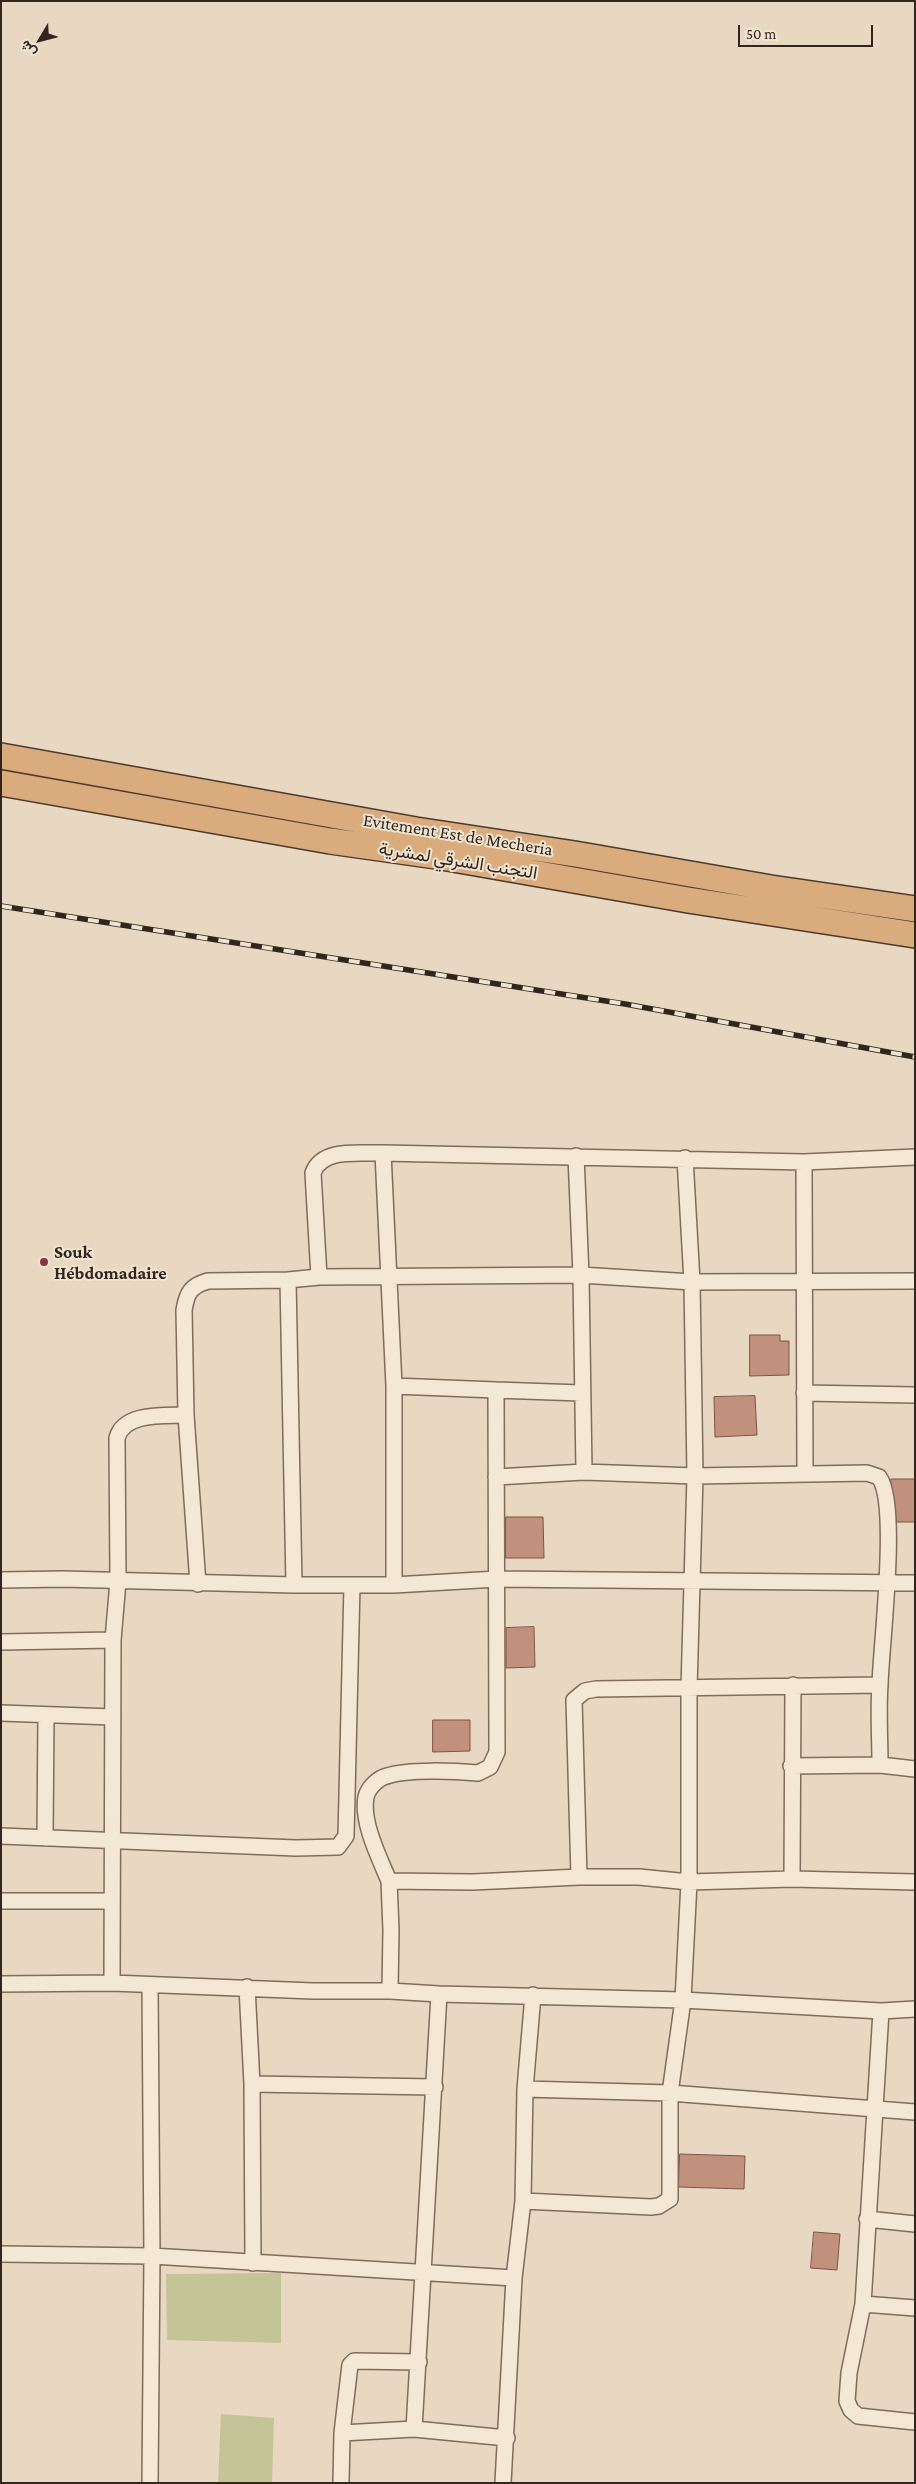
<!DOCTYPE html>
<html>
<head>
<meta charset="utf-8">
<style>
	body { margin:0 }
	#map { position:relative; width:916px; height:2484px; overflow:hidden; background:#e8d8c2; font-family:"Crimson Pro",Vazirmatn,serif }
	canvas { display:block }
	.frame { position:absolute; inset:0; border:2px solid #31251e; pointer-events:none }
	.north { position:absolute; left:15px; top:15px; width:50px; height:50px; -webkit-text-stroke:4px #f0e4d1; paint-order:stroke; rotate:233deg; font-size:14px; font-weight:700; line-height:20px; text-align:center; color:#31251e }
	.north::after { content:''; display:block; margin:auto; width:18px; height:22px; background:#31251e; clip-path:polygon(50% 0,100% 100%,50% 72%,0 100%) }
	.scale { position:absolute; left:738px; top:25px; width:135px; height:22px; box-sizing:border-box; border:2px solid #31251e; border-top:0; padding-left:6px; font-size:15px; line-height:18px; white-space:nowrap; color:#31251e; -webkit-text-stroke:4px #f0e4d1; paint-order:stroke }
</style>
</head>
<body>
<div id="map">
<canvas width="916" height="2484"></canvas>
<div class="frame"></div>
<div class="north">ش</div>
<div class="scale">50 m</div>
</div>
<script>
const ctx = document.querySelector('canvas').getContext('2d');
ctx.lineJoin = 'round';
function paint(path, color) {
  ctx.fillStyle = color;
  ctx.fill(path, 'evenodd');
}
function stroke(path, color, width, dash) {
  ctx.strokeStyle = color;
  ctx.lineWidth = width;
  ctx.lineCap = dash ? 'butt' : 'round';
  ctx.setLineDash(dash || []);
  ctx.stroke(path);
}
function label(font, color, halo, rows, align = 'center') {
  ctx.font = font + ' "Crimson Pro",Vazirmatn,serif';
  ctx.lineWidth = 4;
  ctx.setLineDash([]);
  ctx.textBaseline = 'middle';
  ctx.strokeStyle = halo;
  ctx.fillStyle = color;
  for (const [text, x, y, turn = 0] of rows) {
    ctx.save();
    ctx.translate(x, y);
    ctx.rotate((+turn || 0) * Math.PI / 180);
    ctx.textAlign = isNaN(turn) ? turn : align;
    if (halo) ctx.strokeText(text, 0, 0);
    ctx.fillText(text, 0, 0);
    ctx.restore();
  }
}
paint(new Path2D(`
	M281,2273V2343L167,2340L166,2274Z
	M221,2414L274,2418L272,2483H218Z`), '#c4c498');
const building = new Path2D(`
	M750,1335H780V1341H789V1375L750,1376Z
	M755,1396L757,1435L715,1437L714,1397Z
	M891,1479H915V1522H897Z
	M506,1517H543L544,1558H506Z
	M534,1627L535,1667L506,1668V1628Z
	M433,1720H470V1751L433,1752Z
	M680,2154L745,2156L744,2189L679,2187Z
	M814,2232L840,2234L837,2270L811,2268Z`);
paint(building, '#c2917d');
stroke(building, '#7c5444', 1);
const minor = new Path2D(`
	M383,1153L394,1386V1585
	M576,1156L581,1275L584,1472
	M804,1162L805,1474
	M319,1277L313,1173C322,1147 360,1154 383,1153L804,1162L915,1157
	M288,1280L294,1585
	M496,1390L581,1393
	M804,1393L915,1395
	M496,1477L584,1472L695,1476L867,1473L879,1477C899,1504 881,1645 880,1685C878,1711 880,1738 880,1765
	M1,1580L63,1579L294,1585H394L497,1579L915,1583
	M198,1584L186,1415L184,1310C187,1292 191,1286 208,1281L288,1280L319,1277L581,1275L692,1282L915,1281
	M1,1642L113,1640
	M880,1685L596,1689L585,1691L574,1700L579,1877H639L689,1882L792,1879L915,1882
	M1,1713L113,1717
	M791,1766L880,1765L915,1769
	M1,1836L296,1848L338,1847L346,1836L352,1585
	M45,1838L46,1715
	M792,1879L793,1685
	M389,1881C380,1859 361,1822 366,1797C368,1788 378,1778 387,1776C408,1769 455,1771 478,1773L490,1767L497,1752L496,1390L394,1386
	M1,1901H112
	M112,1983L113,1640L118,1581L117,1438C124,1412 164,1416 186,1415
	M1,1984L112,1983L313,1991H390L439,1994L683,2000L881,2011L915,2009
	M247,1987L252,2084L253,2263
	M390,1991L391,1930L389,1881L473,1882L579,1877
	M881,2011L863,2304L849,2373L847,2401L851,2410L858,2416L915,2422
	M252,2084L435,2087
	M525,2089L670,2093L915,2112
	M523,2201L651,2207L659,2206L670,2199V2093L683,2000L689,1882V1689L695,1476L692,1282L685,1158
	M867,2219L915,2224
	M1,2254L152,2256L514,2278
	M863,2304L915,2308
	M414,2429L439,1994
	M342,2433L414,2429L507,2438
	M150,2483L152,2256L150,1986
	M341,2483L342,2433L350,2365L354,2361L419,2362
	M503,2483L514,2278L523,2201L525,2089L533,1995`);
const trunk = new Path2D(`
	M1,756L416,830L575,854L771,888L915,909
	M1,783L330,841L436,856L688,900L915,935`);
stroke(minor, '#806b5c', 18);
stroke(trunk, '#4e3a2f', 28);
stroke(minor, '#f4e7d4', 15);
stroke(trunk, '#daac7d', 25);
const rail = new Path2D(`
	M1,906L625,1004L915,1057`);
stroke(rail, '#31251e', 5.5);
stroke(rail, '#f0e4d1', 4, [11]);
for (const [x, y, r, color] of [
	[44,1262,5,"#88333d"]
]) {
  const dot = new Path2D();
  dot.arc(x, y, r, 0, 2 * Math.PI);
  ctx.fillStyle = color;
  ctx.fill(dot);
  stroke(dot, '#f0e4d1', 2);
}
label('18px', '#31251e', '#f0e4d1', [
	["Evitement Est de Mecheria",458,835,9],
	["التجنب الشرقي لمشرية",458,861,9]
]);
label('bold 18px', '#31251e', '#f0e4d1', [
	["Souk",54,1252],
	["Hébdomadaire",54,1273]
], 'left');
</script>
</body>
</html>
